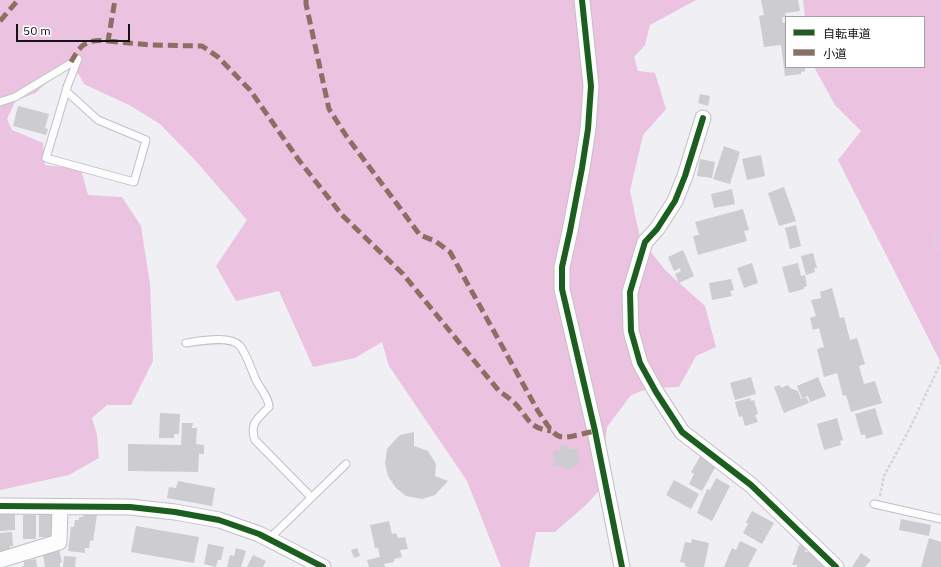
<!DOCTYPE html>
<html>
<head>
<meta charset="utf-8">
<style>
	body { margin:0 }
	#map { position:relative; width:941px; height:567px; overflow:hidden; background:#efeff4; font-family:"IBM Plex Sans","Noto Sans JP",sans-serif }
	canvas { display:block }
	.legend { position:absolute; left:785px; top:16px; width:140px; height:52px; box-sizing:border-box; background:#fff; border:1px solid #a1a1a2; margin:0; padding:5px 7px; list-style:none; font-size:12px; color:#141417 }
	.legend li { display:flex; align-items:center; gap:8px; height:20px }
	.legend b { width:20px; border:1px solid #a1a1a2 }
	.scale { position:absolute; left:16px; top:24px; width:114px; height:18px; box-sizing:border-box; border:2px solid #141417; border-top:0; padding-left:5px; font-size:12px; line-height:14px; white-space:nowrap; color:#141417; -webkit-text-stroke:3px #fff; paint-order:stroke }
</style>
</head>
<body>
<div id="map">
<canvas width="941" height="567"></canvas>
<ul class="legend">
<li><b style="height:5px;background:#1b5e20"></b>自転車道</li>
<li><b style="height:5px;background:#8d6e63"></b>小道</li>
</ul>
<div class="scale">50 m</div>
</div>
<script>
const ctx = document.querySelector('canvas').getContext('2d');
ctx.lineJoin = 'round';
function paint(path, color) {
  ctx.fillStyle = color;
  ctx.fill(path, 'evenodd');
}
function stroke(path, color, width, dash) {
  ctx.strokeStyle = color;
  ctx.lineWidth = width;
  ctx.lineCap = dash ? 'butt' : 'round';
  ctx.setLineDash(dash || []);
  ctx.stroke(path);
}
paint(new Path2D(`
	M0,0H696L650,25L645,45L634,57L638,71L655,73L666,109L643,135L630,191L640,238L666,271L705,306L716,347L696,356L679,387L650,388L631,395L607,427L604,453L610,478L587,504L555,532H536L529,567H501L467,481L389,366L382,342L355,358L313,367L279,291L236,301L216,266L247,220L195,160L160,124L131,106L84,84L70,59L36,93L16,100L7,119L12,130L43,143L45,165L81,169L88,195L122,197L141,226L150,284L153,361L131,405H107L92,418L97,435L99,458L69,475L0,490Z
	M803,0H941V363L838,160L861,131L835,105L814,67H924V17H805Z`), '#ebc3e1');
paint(new Path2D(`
	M761,0H798L800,11L785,13L786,17H782L783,23L786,22V67H805V71L801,72V74L785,76L781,45L764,47L759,16L764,15Z
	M700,94L710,96L708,106L698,103Z
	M18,106L49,114L45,128L48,129L46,135L13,126Z
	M724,146L740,152L730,184L713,179Z
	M761,155L765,176L747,180L742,159Z
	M700,159L715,162L712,178L697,176Z
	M784,187L796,221L779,226L768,193Z
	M732,189L735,204L714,208L711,194Z
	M743,209L749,230L744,231L747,241L698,255L693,236L699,235L695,222Z
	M796,225L801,246L790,249L785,228Z
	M683,250L694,276L679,283L675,274L681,271L680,268L674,271L668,257Z
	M813,253L817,268H814L815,272L806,275L801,256Z
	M752,263L758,283L744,288L737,268Z
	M798,263L801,276L805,275L807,286L804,287V289L789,293L782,267Z
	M731,279L734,290L730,291L732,296L712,300L709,283Z
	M832,288L840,318L844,317L850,340L857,338L865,364L859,366L864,384L875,381L882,403L851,412L846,395L843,396L837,373L824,377L817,349L824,347L819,328L813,330L810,318L816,316L811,300L821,298L820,292Z
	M751,377L756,394L735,400L730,383Z
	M818,377L826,396L810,402L808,396L810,395L802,398L797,386Z
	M780,385L781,388L788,385L790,388L798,391L801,399L806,397L809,403L784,413L774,387Z
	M750,398L751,401L754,400L758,414L755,415L758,422L745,426L742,416L739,417L735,402Z
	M875,408L883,434L866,439L865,434L861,435L855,414Z
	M160,413L180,414L179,434H174V438H159Z
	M837,418L843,440L840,441L841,445L824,450L817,424Z
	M182,423H193L192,428H197L196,444L204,445V454H199L198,472L128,471V444L181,445Z
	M414,432V446L428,451L436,464L435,476L448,481L435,495L422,499L406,496L396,488L388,476L385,463L387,449L396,439L400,435Z
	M560,446H568L569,449H578L579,465L571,466V469H563L562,466H554L553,451L560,450Z
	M701,455L717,464L702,491L689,484L694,474L691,472Z
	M716,478L730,486L712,521L697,513L707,489L710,490Z
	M674,480L699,494L691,509L666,495Z
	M178,481L215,488L212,506L167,498L169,487L176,488Z
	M39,511H53V537H39Z
	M752,511L774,523L762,544L743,533L748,524L746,522Z
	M15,513V530L0,531V514Z
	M84,513L97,515L93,541L90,540L89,548H85V553L68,551L71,527H74L75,520H79V517H83Z
	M23,515H36V539H23Z
	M901,519L931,525L929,536L899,530Z
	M389,521L392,534L396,533L398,538L405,537L408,549L400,550L402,557L394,559V562L384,564L385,567H369L367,560L380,557L378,548H375L370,525Z
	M136,526L199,537L194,563L131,552Z
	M12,532L13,546H10V550L0,551V533Z
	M929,538L941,542V567H921Z
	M692,539L709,543L704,567H688L685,566V563L680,562L685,542L691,543Z
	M740,541L757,549L748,567H724L732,548L736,550Z
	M208,544L224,547L221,560H218L216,567L204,564Z
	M799,545H806L805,552H812L816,560H819L824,567H797V565H792Z
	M236,548L246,551L241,567H227L230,555L234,556Z
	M357,548L360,556L354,558L351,550Z
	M59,549L62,562L60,563V567H45L43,554Z
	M861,553L871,560L865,567H852Z
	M253,555L266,561L263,567H247Z
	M64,556L76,557L75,567H63Z
	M36,559L37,567H21L24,566V561Z`), '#cdccd0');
const lane = new Path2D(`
	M0,102L15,97L78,59L67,87L66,91L46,158L134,182L146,140L98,120L66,91
	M186,343C200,341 231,335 240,346C247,355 251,369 256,380C260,389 269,397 269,407C258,418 249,424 255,440L311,497
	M874,504L941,519
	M269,539L346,464`);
const street = new Path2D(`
	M582,0L591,86L588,129L582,168L570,231L562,267V289L595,431L622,567
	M703,118L685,176L675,201L657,229L645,242L630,292L631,331L640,363L656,392L682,432L751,485L836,567
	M0,506L130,507L175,512L219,520L259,534L323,567
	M0,560L59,542L60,508`);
stroke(lane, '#c0c0c3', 9);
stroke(street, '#c0c0c3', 17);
stroke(new Path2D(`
	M941,228L934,235L933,242L941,254
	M880,496L884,476L910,428L941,362`), '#d5d5d6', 2.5, [3, 2]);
stroke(lane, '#fdfdfd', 7);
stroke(street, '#fdfdfd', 15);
stroke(new Path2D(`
	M306,0V4L329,109L347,137L420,235L435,241L450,252L538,411C560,445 557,439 595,431
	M0,21L18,0
	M108,41L150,45L202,46L218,57L250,90L298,159L342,215L403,274L499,391C506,396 514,401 519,408C530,422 531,428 551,431
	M71,62C81,44 86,39 108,41L115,0`), '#8d6e63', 5, [10, 5]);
stroke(new Path2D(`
	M582,0L591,86L588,129L582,168L570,231L562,267V289L595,431L622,567
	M703,118L685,176L675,201L657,229L645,242L630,292L631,331L640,363L656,392L682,432L751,485L836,567
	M0,506L130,507L175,512L219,520L259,534L323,567`), '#1b5e20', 6);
</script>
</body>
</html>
